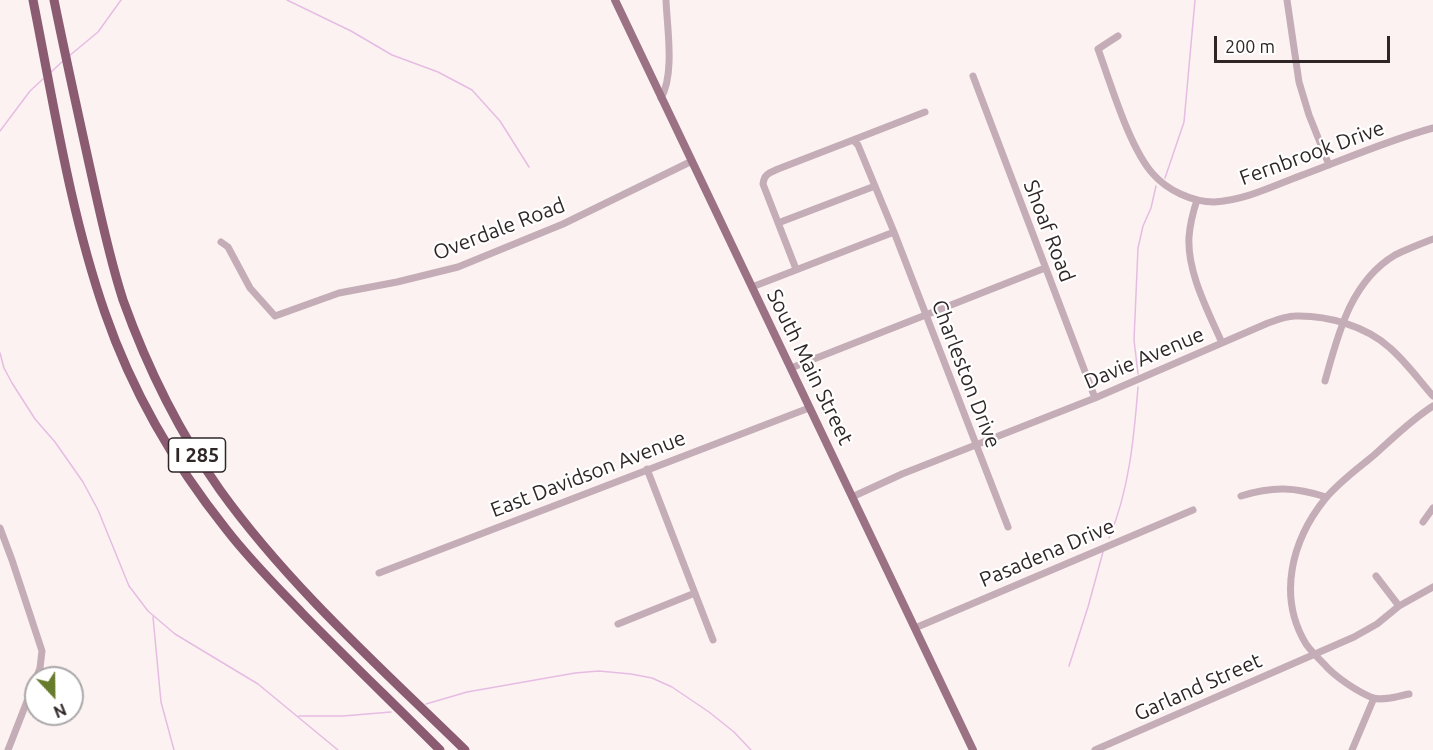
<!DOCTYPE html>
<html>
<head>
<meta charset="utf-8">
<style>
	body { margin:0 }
	#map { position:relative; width:1433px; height:750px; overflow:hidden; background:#fcf2f2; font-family:Ubuntu,sans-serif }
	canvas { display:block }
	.north { position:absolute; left:24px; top:666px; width:60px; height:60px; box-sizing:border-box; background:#fff; border:2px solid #aca8a9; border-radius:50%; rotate:158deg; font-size:16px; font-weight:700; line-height:24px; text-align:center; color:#302627 }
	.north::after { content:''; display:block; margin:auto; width:21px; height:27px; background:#677b2c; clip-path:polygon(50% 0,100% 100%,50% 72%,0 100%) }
	.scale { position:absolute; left:1214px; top:36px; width:176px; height:27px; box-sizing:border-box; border:3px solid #302627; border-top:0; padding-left:8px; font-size:18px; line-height:21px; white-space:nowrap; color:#302627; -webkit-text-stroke:4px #fff; paint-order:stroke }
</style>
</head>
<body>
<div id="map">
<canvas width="1433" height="750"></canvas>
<div class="north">N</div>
<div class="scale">200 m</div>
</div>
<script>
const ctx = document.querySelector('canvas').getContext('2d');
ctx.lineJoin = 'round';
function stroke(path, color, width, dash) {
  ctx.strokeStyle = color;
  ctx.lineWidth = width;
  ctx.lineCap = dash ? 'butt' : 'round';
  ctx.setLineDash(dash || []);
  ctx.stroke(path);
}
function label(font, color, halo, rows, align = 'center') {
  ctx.font = font + ' Ubuntu,sans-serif';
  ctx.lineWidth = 4.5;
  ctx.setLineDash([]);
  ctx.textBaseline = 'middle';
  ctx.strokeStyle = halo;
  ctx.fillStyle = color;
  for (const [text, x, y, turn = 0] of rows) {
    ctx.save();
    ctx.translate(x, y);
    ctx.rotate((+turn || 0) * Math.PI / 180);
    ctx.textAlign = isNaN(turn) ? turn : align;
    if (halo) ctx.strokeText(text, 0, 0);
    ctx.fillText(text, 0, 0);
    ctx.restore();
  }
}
stroke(new Path2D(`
	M287,0L351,31L392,55L438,72L472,90L500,121L529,167
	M69,56L98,32L121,0
	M51,72L63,61
	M0,131L30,91L43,79
	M1165,178L1184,122L1195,0
	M0,353L4,368L12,383L35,419L55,442L83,482L98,510L129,586L148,611L175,634L258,684L338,750
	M1138,374L1134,340L1138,248L1143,226L1151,208L1156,186
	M1109,538C1129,491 1134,438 1138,387
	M153,617L161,702L174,750
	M1069,666L1088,607L1103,552
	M426,704L467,692L575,673L599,671L631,674L652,678L672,687L709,712L734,732L751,750
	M299,716H343L391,712`), '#e6bce2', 1.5);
stroke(new Path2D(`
	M1287,0L1299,82L1309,115L1329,165
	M1118,36L1098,49C1111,84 1129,147 1153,174C1167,190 1192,202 1214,202C1240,201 1267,189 1292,179C1339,162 1385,141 1433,128
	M973,76L1095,398
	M661,98C675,74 667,27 666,0
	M853,140L925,112
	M1197,200C1193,212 1190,224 1189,237C1187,272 1208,311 1222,343
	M778,223L875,186
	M221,242L228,247L250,288L275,316L339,293L397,282L458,267L563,224L692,161
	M796,269L763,184C764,174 769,173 778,169L853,140L858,145L894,232L1008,527
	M752,287L894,232
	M791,368L1045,268
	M1325,381C1338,335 1350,282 1395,255C1407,249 1420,244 1433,239
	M647,469L713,640
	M1241,496C1273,486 1295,487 1326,497
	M852,497L902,474L1095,398L1268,323C1276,320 1286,316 1295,316C1327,315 1366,326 1390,348C1406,362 1419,380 1433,396
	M1423,522L1433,508
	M0,528L12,560L42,651L40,668L8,750
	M379,573L809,408
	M1376,576L1399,606
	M618,624L695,593
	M915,628L1193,510
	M1409,694C1399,696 1384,701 1373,698C1358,692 1335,677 1324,664C1318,658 1311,651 1306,644C1277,596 1292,540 1325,499C1338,483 1357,469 1373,456C1392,439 1411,420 1433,406
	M1095,750L1354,637L1377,624L1399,606L1433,587
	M1352,750L1374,698`), '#c5adb7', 7);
stroke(new Path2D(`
	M615,0L973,750`), '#9b7184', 8);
stroke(new Path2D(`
	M33,0C54,105 70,212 105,313C132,391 175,465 226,529C249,559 276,586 302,613C347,659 394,704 440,750
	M54,0C66,59 79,118 92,177C101,218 110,260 123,300C147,367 179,432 220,490C289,586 380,667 465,750`), '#8b5c71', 9);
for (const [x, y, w] of [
	[197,455,57]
]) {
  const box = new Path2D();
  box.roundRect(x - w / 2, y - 17, w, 34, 4.5);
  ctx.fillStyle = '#fff';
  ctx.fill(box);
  stroke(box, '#302627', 1.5);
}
label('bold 20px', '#302627', null, [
	["I 285",197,455]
]);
label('21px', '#302627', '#fff', [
	["Fernbrook Drive",1312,153,-20],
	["Overdale Road",499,229,-21],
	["Shoaf Road",1049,231,69],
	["Davie Avenue",1144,358,-23],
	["South Main Street",810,367,64],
	["Charleston Drive",966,374,69],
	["East Davidson Avenue",588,474,-21],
	["Pasadena Drive",1047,553,-23],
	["Garland Street",1198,687,-24]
]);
</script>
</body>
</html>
